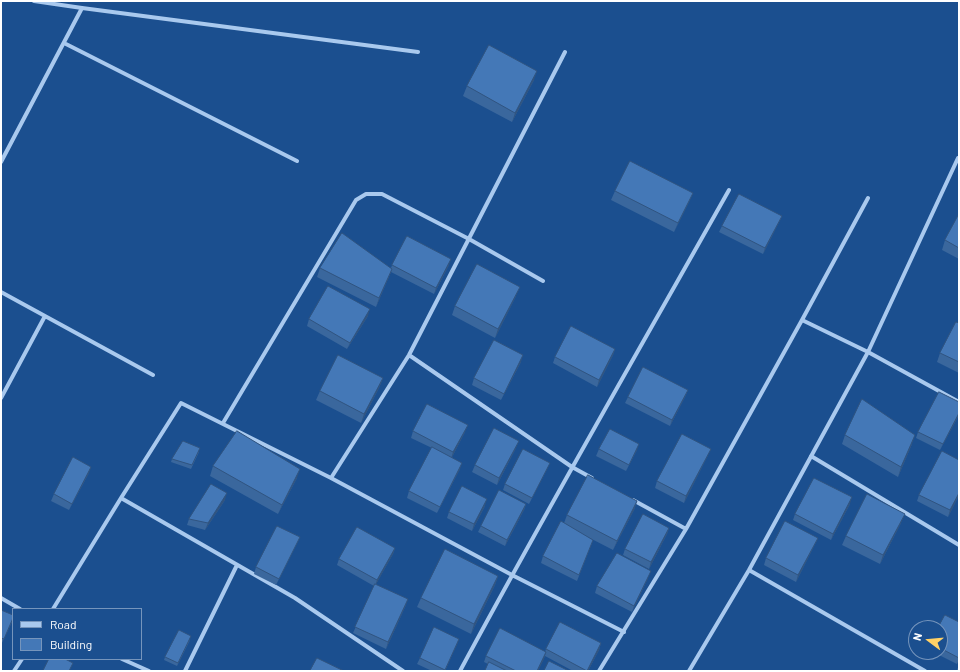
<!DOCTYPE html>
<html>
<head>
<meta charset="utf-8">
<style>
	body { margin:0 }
	#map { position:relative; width:960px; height:672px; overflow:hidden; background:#1b4f8f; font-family:Barlow,sans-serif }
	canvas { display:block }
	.frame { position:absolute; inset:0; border:2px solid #fff; pointer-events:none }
	.legend { position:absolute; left:12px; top:608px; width:130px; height:52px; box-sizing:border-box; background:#1b4f8f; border:1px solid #7695bc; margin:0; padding:5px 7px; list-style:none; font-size:12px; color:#fff }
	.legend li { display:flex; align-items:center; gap:8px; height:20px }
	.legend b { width:20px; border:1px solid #7695bc }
	.north { position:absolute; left:908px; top:620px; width:40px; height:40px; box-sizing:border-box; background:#1b4f8f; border:1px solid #7695bc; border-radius:50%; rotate:286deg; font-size:11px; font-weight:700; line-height:16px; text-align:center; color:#fff }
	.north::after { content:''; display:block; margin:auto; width:14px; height:18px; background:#ffd166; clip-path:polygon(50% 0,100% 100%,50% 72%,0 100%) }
</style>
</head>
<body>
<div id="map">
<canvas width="960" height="672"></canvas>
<div class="frame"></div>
<ul class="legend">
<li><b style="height:5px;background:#a9c9ee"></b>Road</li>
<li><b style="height:11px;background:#4478b7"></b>Building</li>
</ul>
<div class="north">N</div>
</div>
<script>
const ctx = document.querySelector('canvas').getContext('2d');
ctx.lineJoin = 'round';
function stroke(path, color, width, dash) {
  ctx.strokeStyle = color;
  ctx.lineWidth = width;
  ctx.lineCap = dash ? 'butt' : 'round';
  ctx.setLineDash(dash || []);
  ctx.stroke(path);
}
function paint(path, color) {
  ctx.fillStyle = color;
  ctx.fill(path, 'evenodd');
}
stroke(new Path2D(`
	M34,1L82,8L418,52
	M64,43L297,161
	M1,162L82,8
	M1,292L153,375
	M802,320L868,198
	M409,355L572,467L592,478
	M1,398L45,316
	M223,423L356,200L366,194H382L469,239L543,281
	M811,456L959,545
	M331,478L409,355L565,52
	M121,498L295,598L403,671
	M633,500L686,529
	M749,570L925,671
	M1,598L20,609
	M53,609L121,498L181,403L331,478L512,575L624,632
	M122,659L149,671
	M14,671L22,659
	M185,671L237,565
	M460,671C547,509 639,350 729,190
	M599,671L686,529L802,320L868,352L959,402
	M689,671L749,570L868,352L958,158`), '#a9c9ee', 4);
paint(new Path2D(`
	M534,80L512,122L463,96L467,86Z
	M615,191L693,193L689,202L674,232L611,200Z
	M959,214V259L942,250L945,240Z
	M782,216L763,254L719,232L722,226Z
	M392,265H449L434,294L391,272L376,307L317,277L320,268H391Z
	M516,296L495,338L452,315L455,306Z
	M368,316L347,349L307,326L309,319Z
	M959,323V373L937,362L940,353Z
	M615,349L613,355L597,387L553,363L555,357Z
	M521,362L501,400L472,385L474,378Z
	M383,378L379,388L361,423L316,400L320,391Z
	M688,390L685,397L670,426L625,403L628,397Z
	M959,402V415L940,450L916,438L918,432Z
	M413,431L465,432L452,457L460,469L437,513L407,498L409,491L432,448L411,438Z
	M845,435L912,444L898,477L842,444Z
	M516,448L497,485L472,472L475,465Z
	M599,449L637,450L626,471L596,456Z
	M199,452L191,469L171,462L172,459Z
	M708,455L684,503L655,488L657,481Z
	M213,466L297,478L278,514L210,476Z
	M547,469L529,504L503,490L505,484Z
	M89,473L69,510L51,501L54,494Z
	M919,495H959L948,517L917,501Z
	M225,500L205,530L187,525L189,519Z
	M637,501L634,510L613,550L584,535L593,540L577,581L541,563L543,556L564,523L567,515Z
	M526,504L524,510L505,546L478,532L481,526Z
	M850,504L831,540L793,520L795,514Z
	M485,506L472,531L447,518L449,512Z
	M901,523L880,564L842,545L846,536Z
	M669,528L667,534L649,569L623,555L625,549Z
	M300,537L276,585L254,574L256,567Z
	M818,538L796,582L764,565L766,558Z
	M395,548L393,554L376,584L406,605L386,649L353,633L374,586L337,565L339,559Z
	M498,576L495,585L471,634L417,607L421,598Z
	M648,578L632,612L595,593L597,586Z
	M1,610L12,622L1,645Z
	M959,622V660L957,664L933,652H940V628Z
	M459,639L445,671H432L417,664L420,658Z
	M190,640L177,666L164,660L165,657Z
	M601,643L599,650L588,671H573L545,656L538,671H485L488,664L484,662L486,656L545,652L546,649Z
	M959,665V671H958L957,670Z`), '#3a679d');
paint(new Path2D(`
	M537,71L534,80L512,122L515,113Z
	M693,193L689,202L674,232L678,223Z
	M782,216L763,254L765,248Z
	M451,259L449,265L434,294L436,288Z
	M392,269L388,279L376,307L379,298Z
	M520,287L516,296L495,338L498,329Z
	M370,309L368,316L347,349L350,343Z
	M615,349L613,355L597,387L599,380Z
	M523,355L521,362L501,400L504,394Z
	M383,378L379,388L361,423L364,414Z
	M688,390L685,397L670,426L672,420Z
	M959,413V415L940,450L943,444Z
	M468,425L465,432L451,459L453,452Z
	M915,435L912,444L898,477L901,467Z
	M519,441L516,448L497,485L499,478Z
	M639,444L637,450L626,471L629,465Z
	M711,449L684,503L686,496Z
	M462,463L460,469L437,513Z
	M91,467L89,473L69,510L72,504Z
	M300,469L297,478L278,514L282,505Z
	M227,493L225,500L205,530L208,523Z
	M959,493V495L948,517L950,510Z
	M852,497L850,504L831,540L833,534Z
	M487,499L485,506L472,531L474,524Z
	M637,501L634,510L613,550L617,541Z
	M526,504L524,510L505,546L507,540Z
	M905,514L901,523L880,564L883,555Z
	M669,528L667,534L649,569L651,562Z
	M818,538L796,582L798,575Z
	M395,548L393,554L375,586L377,580Z
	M651,571L648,578L632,612L634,606Z
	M498,576L495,585L471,634L474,624Z
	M408,599L406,605L386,649L388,642Z
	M459,639L457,645L444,671Z
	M601,643L599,650L588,671H587Z
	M546,652L544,659L538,671H537Z`), '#305480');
const building = new Path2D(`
	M489,45L537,71L515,113L467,86Z
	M630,161L693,193L678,223L615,191Z
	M739,194L782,216L765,248L722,226Z
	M959,214V248L945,240Z
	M342,233L392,269L379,298L320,268Z
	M407,236L451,259L436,288L392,265Z
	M477,264L520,287L498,329L455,306Z
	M328,286L370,309L350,343L309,319Z
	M956,322L959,323V362L940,353Z
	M571,326L615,349L599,380L555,357Z
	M494,340L523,355L504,394L474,378Z
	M338,355L383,378L364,414L320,391Z
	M643,367L688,390L672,420L628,397Z
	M939,392L959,402V413L943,444L918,432Z
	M862,399L915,435L901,467L845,435Z
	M427,404L468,425L453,452L413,431Z
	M494,428L519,441L499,478L475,465Z
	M610,429L639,444L629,465L599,449Z
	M237,431L300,469L282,505L213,466Z
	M682,434L711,449L686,496L657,481Z
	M183,441L200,448L192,465L172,459Z
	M432,447L462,463L440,507L409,491Z
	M523,449L550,463L532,498L505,484Z
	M942,451L959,460V493L950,510L919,495Z
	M73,457L91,467L72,504L54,494Z
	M588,475L637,501L617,541L567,515Z
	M814,478L852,497L833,534L795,514Z
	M211,484L227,493L208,523L189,519Z
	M462,486L487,499L474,524L449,512Z
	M499,490L526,504L507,540L481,526Z
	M867,494L905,514L883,555L846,536Z
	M643,514L669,528L651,562L625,549Z
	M561,521L593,540L579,575L543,556Z
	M785,521L818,538L798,575L766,558Z
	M277,526L300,537L279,579L256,567Z
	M357,527L395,548L377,580L339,559Z
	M445,549L498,576L474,624L421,598Z
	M617,553L651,571L634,606L597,586Z
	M375,584L408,599L388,642L355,627Z
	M1,610L13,615V618L4,639L1,638Z
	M945,615L959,622V658L940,648V628H938Z
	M560,622L601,643L587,671L546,649Z
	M434,627L459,639L445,670L420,658Z
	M500,628L546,652L537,671H516L486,656Z
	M179,630L191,636L178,663L165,657Z
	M317,658L344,671H310Z
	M49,659H65L73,663L69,671H43Z
	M549,661L569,671H544Z
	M489,662L507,671H485Z`);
paint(building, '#4478b7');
stroke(building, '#305480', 1);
</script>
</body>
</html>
